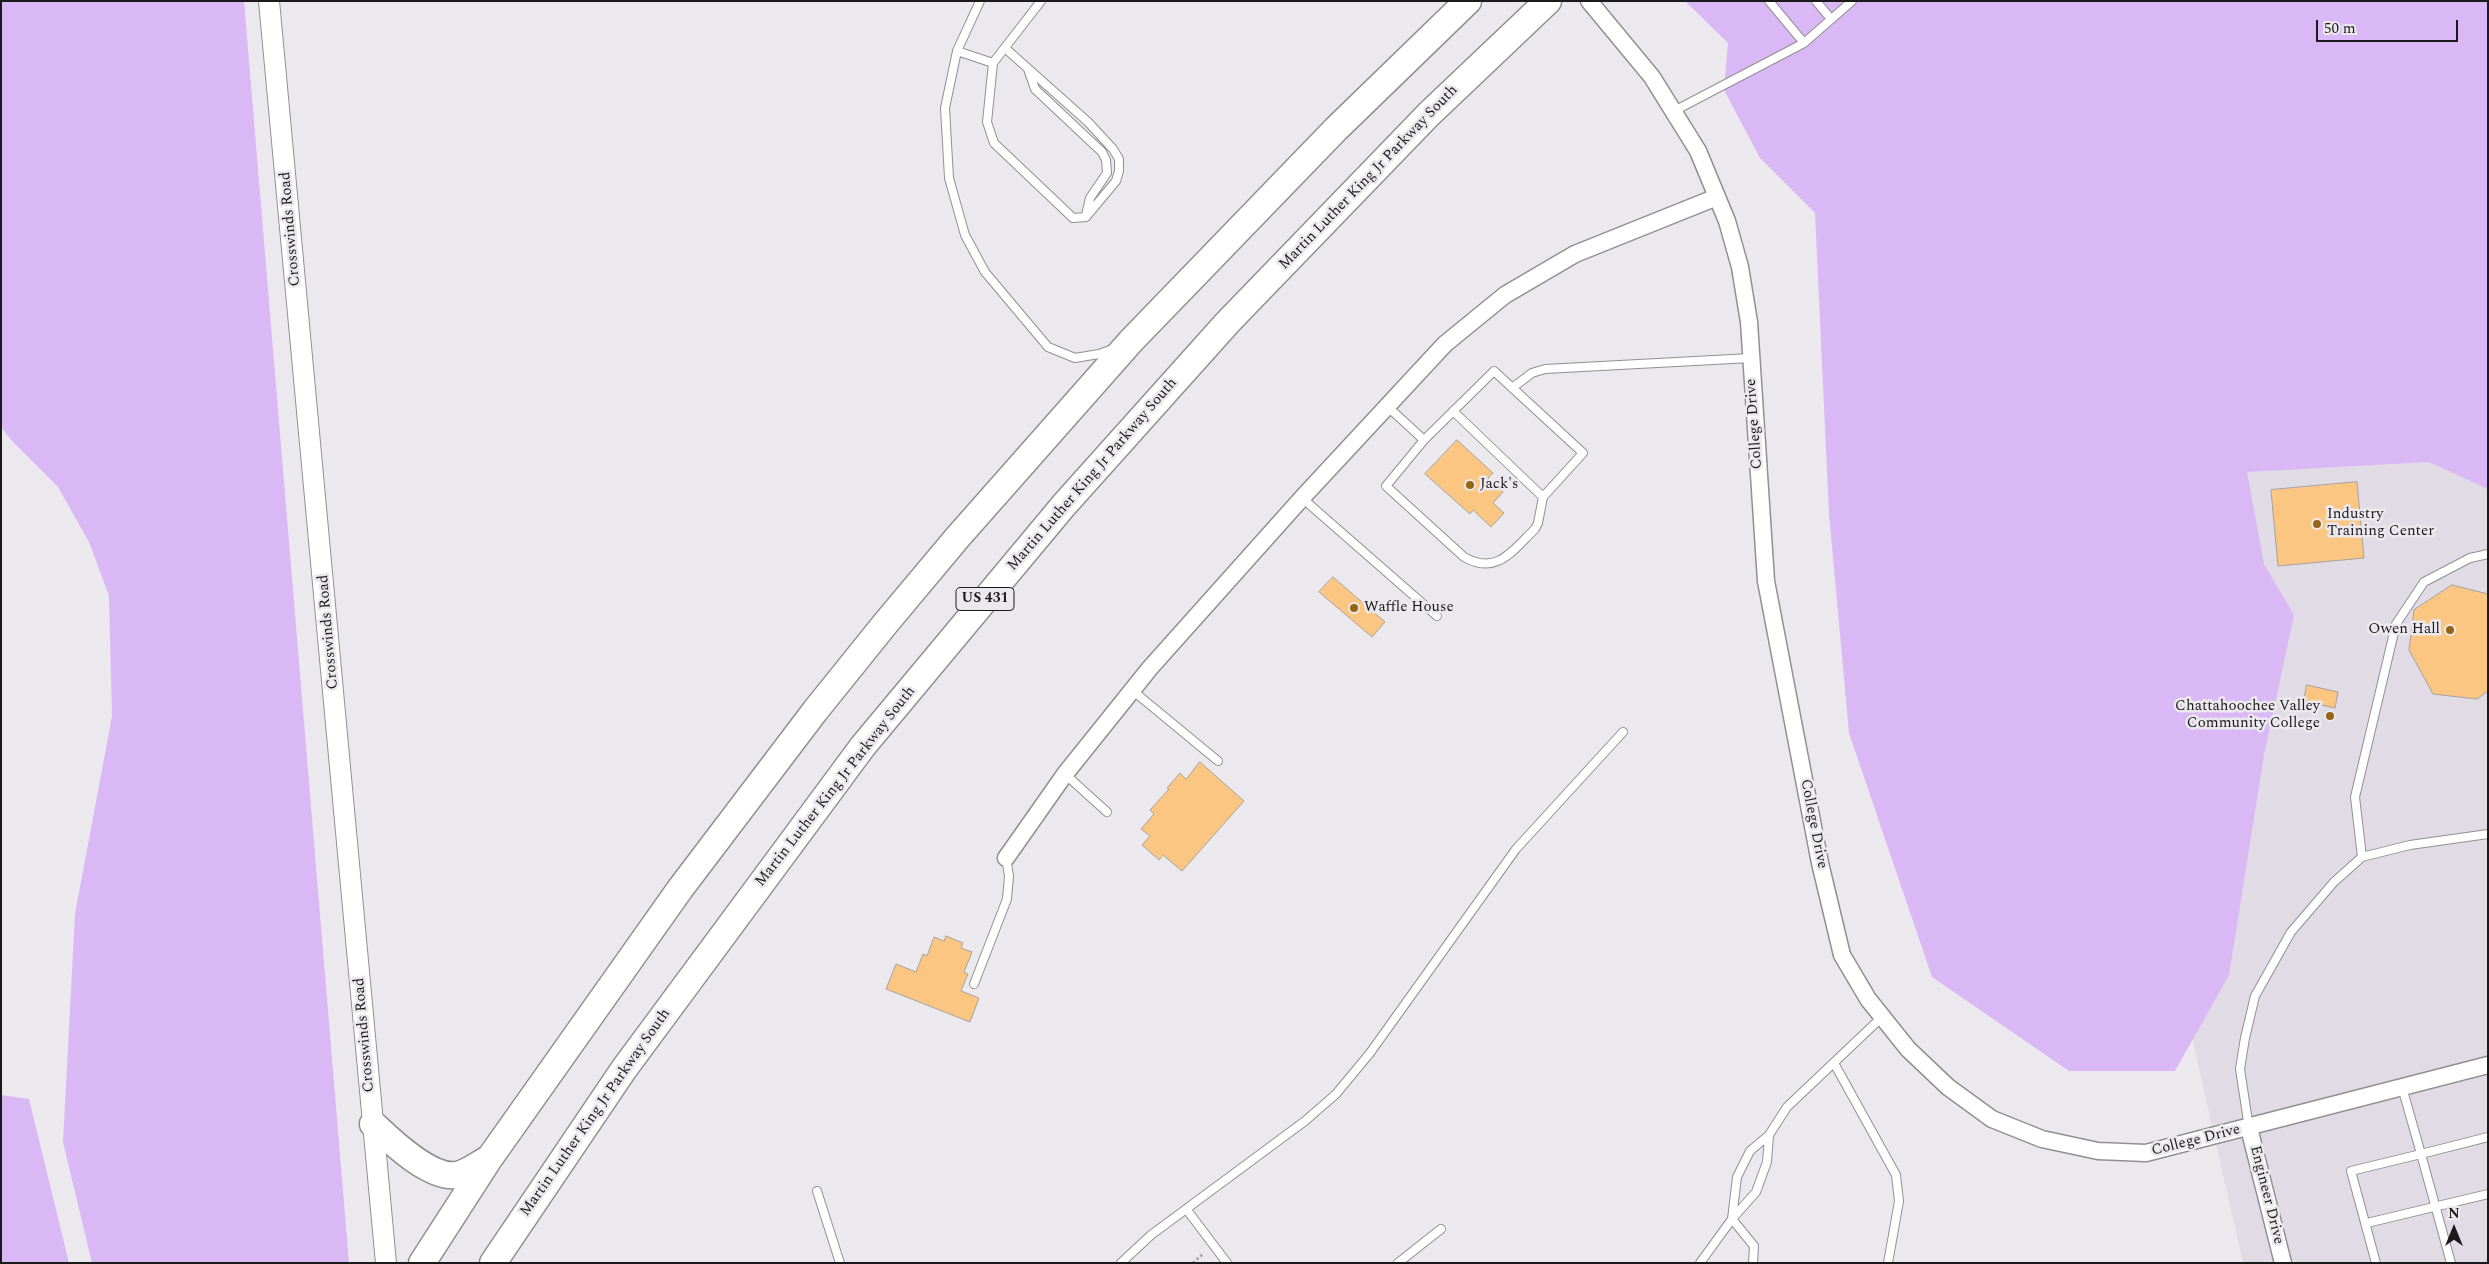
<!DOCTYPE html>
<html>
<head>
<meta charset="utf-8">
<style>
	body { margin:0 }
	#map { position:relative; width:2489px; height:1264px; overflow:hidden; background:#ece9ee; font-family:Spectral,serif }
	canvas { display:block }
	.frame { position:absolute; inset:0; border:2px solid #1a191b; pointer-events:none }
	.north { position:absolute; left:2429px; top:1204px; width:50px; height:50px; -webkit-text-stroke:4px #ece9ee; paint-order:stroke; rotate:0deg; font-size:14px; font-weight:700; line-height:20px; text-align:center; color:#1a191b }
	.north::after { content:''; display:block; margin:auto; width:18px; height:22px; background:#1a191b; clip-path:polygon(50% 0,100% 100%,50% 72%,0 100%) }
	.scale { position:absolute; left:2316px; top:20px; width:142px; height:22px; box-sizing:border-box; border:2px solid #1a191b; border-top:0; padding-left:6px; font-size:15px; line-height:18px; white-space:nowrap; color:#1a191b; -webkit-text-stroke:4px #ece9ee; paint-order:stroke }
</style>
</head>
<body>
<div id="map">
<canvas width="2489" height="1264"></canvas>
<div class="frame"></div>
<div class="north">N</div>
<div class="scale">50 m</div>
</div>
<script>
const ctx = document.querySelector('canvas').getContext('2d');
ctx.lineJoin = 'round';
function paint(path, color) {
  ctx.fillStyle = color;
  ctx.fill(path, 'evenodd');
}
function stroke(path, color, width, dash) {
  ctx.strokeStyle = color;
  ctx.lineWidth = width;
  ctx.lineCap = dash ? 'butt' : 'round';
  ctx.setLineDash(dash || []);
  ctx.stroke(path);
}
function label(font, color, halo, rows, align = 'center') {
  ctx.font = font + ' Spectral,serif';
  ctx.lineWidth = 5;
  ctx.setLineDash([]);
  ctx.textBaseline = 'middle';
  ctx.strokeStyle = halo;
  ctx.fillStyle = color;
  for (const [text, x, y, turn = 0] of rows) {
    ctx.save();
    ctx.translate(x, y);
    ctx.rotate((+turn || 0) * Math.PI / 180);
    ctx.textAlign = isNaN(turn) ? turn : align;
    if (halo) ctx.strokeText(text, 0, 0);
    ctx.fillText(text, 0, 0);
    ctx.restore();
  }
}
paint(new Path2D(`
	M2488,372V1263H2243L2179,980L2165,451Z`), '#e1dbe6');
paint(new Path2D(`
	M1,1H244L349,1263H92L63,1142L75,914L112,716L109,596L89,542L58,487L12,441L1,427Z
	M1685,1H2488V489L2429,462L2247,472L2264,564L2294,615L2264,755L2229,975L2175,1071H2069L1932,977L1849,733L1829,514L1815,213L1760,158L1724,90L1728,43Z
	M1,1095L29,1099L69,1263H1Z`), '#dab7f5');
const building = new Path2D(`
	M1457,440L1493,473L1488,478L1503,492L1493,503L1504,513L1491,527L1473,510L1470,514L1425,474Z
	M2357,482L2364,558L2278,566L2271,490Z
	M1333,577L1385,622L1372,637L1319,592Z
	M2452,585L2488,594V691L2477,699L2433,694L2409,650L2414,610Z
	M2307,685L2338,692L2335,708L2304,701Z
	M1200,762L1244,801L1182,871L1163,855L1159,860L1142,845L1150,836L1141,829L1154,814L1150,810L1169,789L1167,788L1180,773L1186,779Z
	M946,936L963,943L961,948L972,952L964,972L968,974L961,991L979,998L970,1022L886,989L896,964L916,972L923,954L927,956L934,937L944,941Z`);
paint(building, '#fac682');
stroke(building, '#a5a29f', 1);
const service = new Path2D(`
	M980,1L957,51L945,108L949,178L965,235L985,272L1048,347L1075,358L1099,354L1113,349
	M1769,1L1804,43
	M1816,1L1831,19
	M957,51L993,63L987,122L994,143L1073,218L1086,217L1116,181L1119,171V159L1113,149L1088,122L1005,48
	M993,63L1041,1
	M1028,69L1035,89L1102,152L1106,160L1107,173L1090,198L1086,215
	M1674,111L1804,43L1852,1
	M1512,388L1532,373L1545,369L1751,358
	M1387,406L1424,440
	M1453,411L1543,497L1538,523L1535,529C1513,550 1497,576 1464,557L1386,486L1424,440L1494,371L1583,453L1543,497
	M1302,498L1437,616
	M1132,690L1218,761
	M1065,774L1107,812
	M2362,857L2355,797L2396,624L2424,582L2470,558L2488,554
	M974,984L1007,899L1009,876L1006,858
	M1834,1063L1896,1175L1899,1201L1888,1263
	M2249,1128L2240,1069L2245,1038L2255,996L2291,932L2334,882L2362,857L2410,845L2488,834
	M817,1191L840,1263
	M1187,1210L1227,1263
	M2367,1223L2488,1194
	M1121,1263L1151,1235L1305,1121L1336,1094L1370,1053L1516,849L1623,732
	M1398,1263L1441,1229
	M1700,1263L1732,1219L1756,1192L1767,1162L1769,1135
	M1753,1263L1754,1246L1732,1219L1737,1177L1750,1151L1769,1135L1787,1107L1882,1017
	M2376,1263L2351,1171L2421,1154L2402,1087
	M2451,1263L2421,1154L2488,1137`);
const minor = new Path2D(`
	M1589,1L1652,77L1698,151L1727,221L1740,267L1749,322L1766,581L1820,863L1842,955L1868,999L1908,1049L1948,1087L1992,1119L2042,1139L2098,1151L2146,1153L2488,1065
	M1006,858L1065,774L1150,668L1302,498L1445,344L1505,295L1575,254L1717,197
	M2249,1128L2283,1263`);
const tertiary = new Path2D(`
	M269,1L386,1263`);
const trunk = new Path2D(`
	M373,1124C391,1141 430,1179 457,1175C467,1173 479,1164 488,1159
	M422,1263L489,1159L680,889L815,711L885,624L957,538L1131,341L1336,129L1468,1
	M493,1263L624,1069L863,746L1064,505L1228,322L1429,114L1548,1`);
stroke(service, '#918f93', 10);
stroke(minor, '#918f93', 19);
stroke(tertiary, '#918f93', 22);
stroke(trunk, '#918f93', 29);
stroke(new Path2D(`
	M1193,1263L1204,1253`), '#aba9ad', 3, [2.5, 2.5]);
stroke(service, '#fff', 8);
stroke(minor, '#fff', 16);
stroke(tertiary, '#fff', 20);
stroke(trunk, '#fff', 26);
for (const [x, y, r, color] of [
	[1470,485,5,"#956415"],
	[2317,524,5,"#956415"],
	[1354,608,5,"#956415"],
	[2450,630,5,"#956415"],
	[2330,716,5,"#956415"]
]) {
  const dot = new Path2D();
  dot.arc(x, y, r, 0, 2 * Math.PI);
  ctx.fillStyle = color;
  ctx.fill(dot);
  stroke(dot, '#ece9ee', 2);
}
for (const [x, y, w] of [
	[985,599,58]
]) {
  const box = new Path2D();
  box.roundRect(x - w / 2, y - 11.5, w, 23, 4);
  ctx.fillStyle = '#ece9ee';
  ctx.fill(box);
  stroke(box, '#1a191b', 1);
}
label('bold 14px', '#1a191b', null, [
	["US 431",985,599]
]);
label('15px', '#1a191b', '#ece9ee', [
	["Martin Luther King Jr Parkway South",1369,178,-46],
	["Crosswinds Road",291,229,-95],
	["College Drive",1755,424,-94],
	["Martin Luther King Jr Parkway South",1093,475,-49],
	["Crosswinds Road",329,632,-95],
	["Martin Luther King Jr Parkway South",836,787,-52],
	["College Drive",1813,824,79],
	["Crosswinds Road",365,1035,-95],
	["Martin Luther King Jr Parkway South",596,1113,-55],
	["College Drive",2196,1141,-14],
	["Engineer Drive",2266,1195,76]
]);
label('15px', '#1a191b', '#ece9ee', [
	["Jack's",1480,485],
	["Industry",2327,515],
	["Training Center",2327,532],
	["Waffle House",1364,608],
	["Owen Hall",2440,630,"right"],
	["Chattahoochee Valley",2320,707,"right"],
	["Community College",2320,724,"right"]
], 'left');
</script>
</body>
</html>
